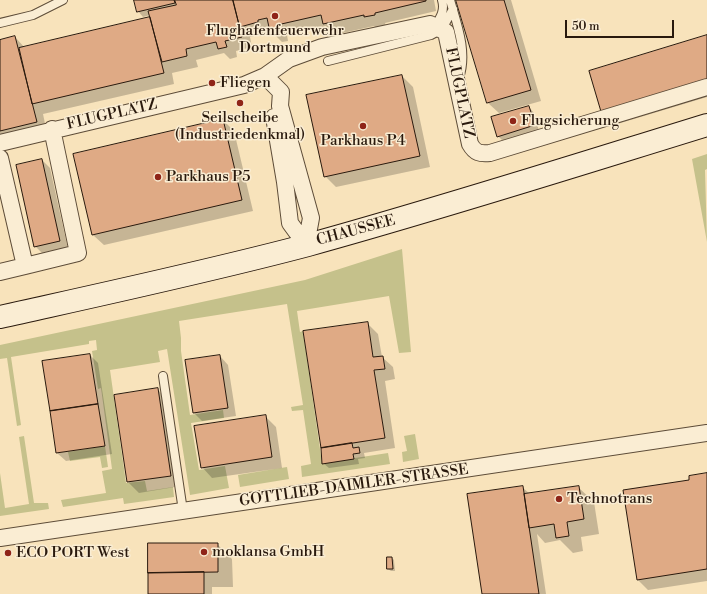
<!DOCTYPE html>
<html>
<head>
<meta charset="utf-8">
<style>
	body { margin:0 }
	#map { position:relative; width:707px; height:594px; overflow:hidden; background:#f8e3bb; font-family:"Libre Bodoni",serif }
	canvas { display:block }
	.scale { position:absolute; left:565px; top:20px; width:109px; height:18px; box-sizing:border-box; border:2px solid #29190d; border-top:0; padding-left:5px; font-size:12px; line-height:14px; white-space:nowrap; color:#29190d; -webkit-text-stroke:3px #faedd3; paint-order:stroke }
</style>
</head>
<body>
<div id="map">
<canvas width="707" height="594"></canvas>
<div class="scale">50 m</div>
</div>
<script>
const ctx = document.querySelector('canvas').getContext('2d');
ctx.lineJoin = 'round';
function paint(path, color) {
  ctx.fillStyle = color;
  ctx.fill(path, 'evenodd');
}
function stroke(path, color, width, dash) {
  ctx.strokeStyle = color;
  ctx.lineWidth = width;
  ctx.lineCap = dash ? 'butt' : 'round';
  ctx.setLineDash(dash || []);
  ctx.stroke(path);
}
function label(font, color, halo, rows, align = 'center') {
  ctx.font = font + ' "Libre Bodoni",serif';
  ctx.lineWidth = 3;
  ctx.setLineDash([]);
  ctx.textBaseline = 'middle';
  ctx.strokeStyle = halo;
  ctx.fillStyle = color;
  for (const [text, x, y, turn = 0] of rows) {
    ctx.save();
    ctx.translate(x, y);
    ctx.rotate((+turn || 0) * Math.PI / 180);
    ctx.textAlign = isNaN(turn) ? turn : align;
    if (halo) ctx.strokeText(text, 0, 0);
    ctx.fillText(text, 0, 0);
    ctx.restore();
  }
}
paint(new Path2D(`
	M707,154V169L705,170L707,242L692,159Z
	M402,249L411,352L399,353L389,296L297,311L300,332L303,331L322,463L388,453L390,464L302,477L301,466L311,464L303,410L292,411L291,407L303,405L287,304L179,321L181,338V351L190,415L223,410L224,418L191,423L199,470L225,466L229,488L190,495L167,349L158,351L160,362L110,370L126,483L145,481L147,491L173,487L174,497L124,504L123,498L63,507L61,500L106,493L102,471L112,469L101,388L98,389L92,351L97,350L96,340L89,341V344L11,357L21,425L17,426L7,358L0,359V345L305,280Z
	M415,434L419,459L403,462L402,452L407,451L404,436Z
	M24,436L34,503H48L49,509L0,516V473L5,508L29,504L19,437Z
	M105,446L108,467L102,468L100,457L70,461L68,452Z
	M287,467L289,479L240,487L238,475Z`), '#c5c18b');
paint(new Path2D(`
	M135,0H434L436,11L385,23L386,26L376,28L374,26L334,35L326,26L287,35L288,41L282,42L270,30H268L269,33L250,37L252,47L236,51L237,57L230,59L224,53L196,60L198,67L172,73L174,84L43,114L47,133L0,144V41L15,37L25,48L152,18L150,15L143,17L138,11Z
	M457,0H511L541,101L499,113L488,103Z
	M707,36V97L614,125L603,114Z
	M402,76L413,87L430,167L336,187L325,176Z
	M529,107L534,113L539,131L503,141L498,136Z
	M223,120L234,131L253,211L104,245L93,235Z
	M42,160L50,168L68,249L43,254L35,246Z
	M367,323L378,334L382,357L393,367L395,379L385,381L395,448L364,453L365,458L358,459L359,464L329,468L323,463Z
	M90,355L98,363L112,454L66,461L57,453L44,362Z
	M220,356L228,365L236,416L202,421L194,413Z
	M157,389L168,400L181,486L139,493L128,482L115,395Z
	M265,416L276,427L282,468L212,478L202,467Z
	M707,474V581L648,590L638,580L690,481Z
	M522,487L530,494L578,487L594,502L599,534L581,537L583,551L573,553L560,540L545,543L537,534L546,594H483Z
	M217,544L232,559L233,587H212V594H149Z
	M392,558L394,560L395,571H391L388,569Z`), '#0003');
const building = new Path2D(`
	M134,0H174L175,3L137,12Z
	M175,0H233L242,37L225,41L227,47L218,49L216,42L186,49L187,56L162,62L148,11L176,5Z
	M233,0H426V1L375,13V15L364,17V15L323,24L321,15L277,25L278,31L270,32L267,18L258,20V22L240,27Z
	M456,0H504L531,90L487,103Z
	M150,17L164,73L32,104L19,48Z
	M707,35V83L602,115L589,71Z
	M15,36L37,122L0,131V40Z
	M402,75L420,156L324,177L306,95Z
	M529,106L535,125L497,137L491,117Z
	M223,119L242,200L92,235L73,154Z
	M42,159L60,241L34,247L16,165Z
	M368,322L373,357L383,356L385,369L374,370L385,438L321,448L303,331Z
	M90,354L98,404L50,411L42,361Z
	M220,355L228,408L193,413L185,360Z
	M158,388L171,476L127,482L114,395Z
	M98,404L105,446L56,453L50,411Z
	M266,415L272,457L201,468L194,426Z
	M352,443L353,448L359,447L360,453L353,454L354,459L322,464L321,448Z
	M707,473V569L637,580L623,490L689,480V476Z
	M523,486L539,594H482L467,494Z
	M579,486L584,519L567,522L569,536L556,538L554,524L529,528L524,494Z
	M148,543H218V572L148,573Z
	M387,557H392L393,569H387Z
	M204,572V594H148V573Z`);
paint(building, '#dfaa85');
stroke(building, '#29190d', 1);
const lane = new Path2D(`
	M450,0C457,24 468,53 459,78
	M0,23L33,15L63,0
	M435,26C441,17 445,10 442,0
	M328,61L431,35L442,29L453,9
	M163,376L183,511`);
const street = new Path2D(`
	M265,76L281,92L280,106L311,218L306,245
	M274,117L285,182L290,223L306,245
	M0,143L244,85L265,76L289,59L322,47L430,24L446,32L470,144C475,153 480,154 490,153L707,87
	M0,158L25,266L0,272
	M25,266L78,253L52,129
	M0,538L707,433`);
const secondary = new Path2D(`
	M0,317C103,294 206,272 308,245C442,208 574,166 707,125`);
stroke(lane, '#5d4c38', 10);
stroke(street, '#5d4c38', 18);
stroke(secondary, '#29190d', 24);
stroke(lane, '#faedd3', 8);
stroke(street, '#faedd3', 16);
stroke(secondary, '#faedd3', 22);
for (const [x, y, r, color] of [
	[275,16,4,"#8f2418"],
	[212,83,4,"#8f2418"],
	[240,103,4,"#8f2418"],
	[513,121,4,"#8f2418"],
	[363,126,4,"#8f2418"],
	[158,177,4,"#8f2418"],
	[559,499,4,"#8f2418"],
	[204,552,4,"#8f2418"],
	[8,553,4,"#8f2418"]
]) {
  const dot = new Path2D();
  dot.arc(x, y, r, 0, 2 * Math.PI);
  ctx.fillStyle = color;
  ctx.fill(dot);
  stroke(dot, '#faedd3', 1.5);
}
label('15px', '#29190d', '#faedd3', [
	["Flughafenfeuerwehr",275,31,"center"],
	["Dortmund",275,48,"center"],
	["Fliegen",220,83],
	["Seilscheibe",240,118,"center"],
	["(Industriedenkmal)",240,135,"center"],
	["Flugsicherung",521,121],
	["Parkhaus P4",363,141,"center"],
	["Parkhaus P5",166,177],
	["Technotrans",567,499],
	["moklansa GmbH",212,552],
	["ECO PORT West",16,553]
], 'left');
label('15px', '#29190d', '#faedd3', [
	["FLUGPLATZ",459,93,78],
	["FLUGPLATZ",112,115,-13],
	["CHAUSSEE",356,231,-15],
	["GOTTLIEB-DAIMLER-STRASSE",354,486,-8]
]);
</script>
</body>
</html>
